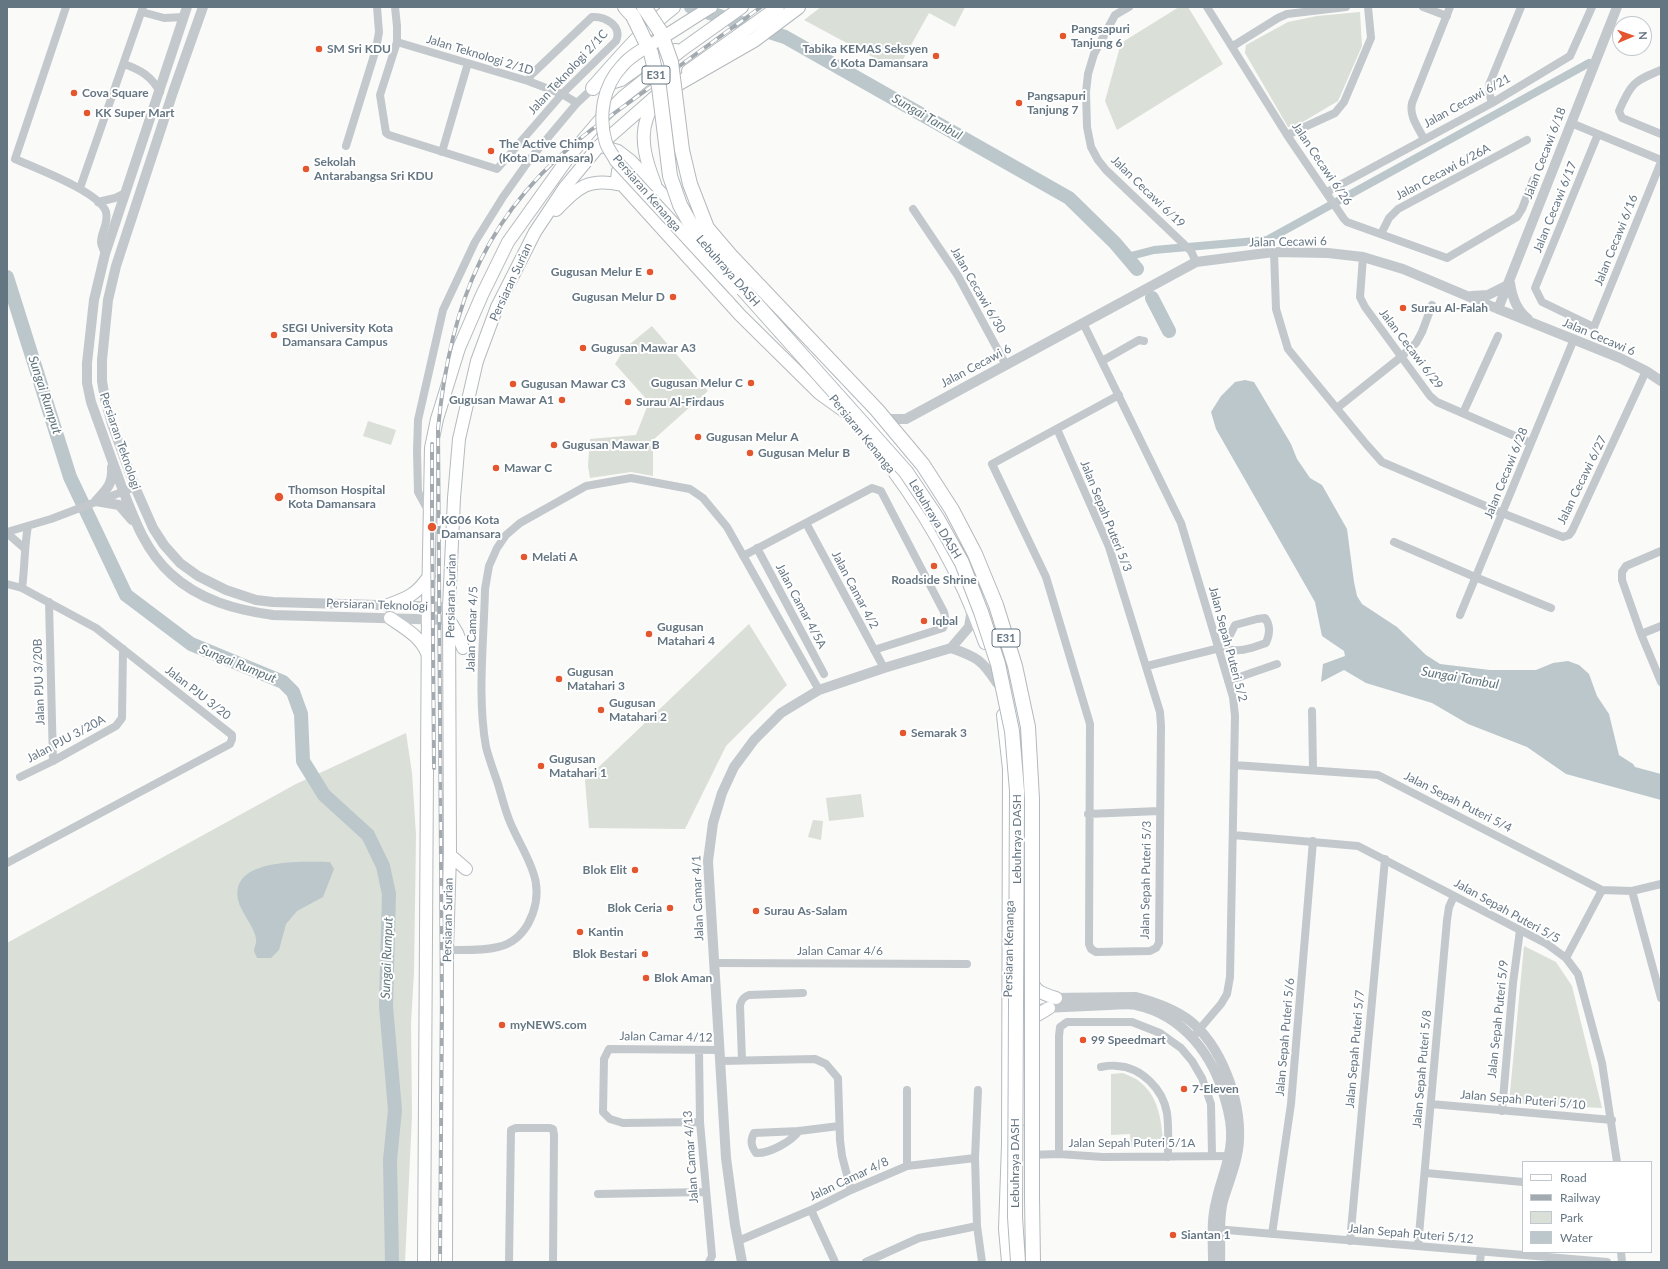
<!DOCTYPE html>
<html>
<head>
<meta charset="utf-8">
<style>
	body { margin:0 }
	#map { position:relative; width:1668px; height:1269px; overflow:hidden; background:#fafaf8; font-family:Lato,sans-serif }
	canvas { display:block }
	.frame { position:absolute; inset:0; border:8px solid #657683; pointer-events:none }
	.legend { position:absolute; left:1522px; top:1161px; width:130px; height:92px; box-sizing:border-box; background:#fff; border:1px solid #c1c8cd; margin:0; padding:5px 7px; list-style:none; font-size:12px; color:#657683 }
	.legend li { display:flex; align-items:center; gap:8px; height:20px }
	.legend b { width:20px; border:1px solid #c1c8cd }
	.north { position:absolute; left:1612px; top:16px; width:40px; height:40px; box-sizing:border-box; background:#fff; border:1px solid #c1c8cd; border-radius:50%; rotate:88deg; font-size:11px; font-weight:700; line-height:16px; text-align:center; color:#657683 }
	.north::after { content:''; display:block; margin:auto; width:14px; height:18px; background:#e4572e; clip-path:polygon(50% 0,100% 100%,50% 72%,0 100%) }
</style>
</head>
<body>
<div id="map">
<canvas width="1668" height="1269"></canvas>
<div class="frame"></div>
<ul class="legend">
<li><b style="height:5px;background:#fff"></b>Road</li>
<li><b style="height:5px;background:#a2aab0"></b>Railway</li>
<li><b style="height:11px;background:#dadfd7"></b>Park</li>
<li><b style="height:11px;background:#bbc7cb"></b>Water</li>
</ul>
<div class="north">N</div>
</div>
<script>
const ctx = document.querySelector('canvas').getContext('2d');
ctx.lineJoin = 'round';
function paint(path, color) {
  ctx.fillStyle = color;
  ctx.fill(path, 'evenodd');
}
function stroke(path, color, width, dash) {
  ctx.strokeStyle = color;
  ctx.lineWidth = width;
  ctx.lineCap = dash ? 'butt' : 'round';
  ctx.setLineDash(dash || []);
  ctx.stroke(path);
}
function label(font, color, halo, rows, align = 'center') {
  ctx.font = font + ' Lato,sans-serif';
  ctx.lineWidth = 4;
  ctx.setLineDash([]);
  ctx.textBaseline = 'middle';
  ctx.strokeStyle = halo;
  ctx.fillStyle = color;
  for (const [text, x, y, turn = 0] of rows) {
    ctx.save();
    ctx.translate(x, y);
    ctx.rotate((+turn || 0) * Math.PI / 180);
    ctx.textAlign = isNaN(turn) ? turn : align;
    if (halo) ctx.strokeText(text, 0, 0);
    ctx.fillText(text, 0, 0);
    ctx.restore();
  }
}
paint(new Path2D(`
	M821,7H965L955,27L929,13L897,70L804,20Z
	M1179,7H1188L1223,64L1117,130L1105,101L1121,43Z
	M1360,12L1362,46L1338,101L1296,126L1288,127L1245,53L1246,45L1288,22L1317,16Z
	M652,326L708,391L653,440V476L631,472L590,478L588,466L590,439L636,435L649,402L615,364L625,348Z
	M368,421L396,430L391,445L363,436Z
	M749,624L787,685L726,746L685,829L589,828L585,780Z
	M406,733L412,773L416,835L414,972L411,1023L412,1116L405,1262L209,1261L207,1262H7V943L296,784Z
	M861,794L864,817L829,821L826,798Z
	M813,820L823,821L821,840L808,837Z
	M1524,946L1556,962L1572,986L1602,1108L1509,1103Z
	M1123,1073C1129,1076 1136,1078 1140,1082C1161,1099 1161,1124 1164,1148L1131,1147L1130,1134L1111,1135V1074Z`), '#dadfd7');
paint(new Path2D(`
	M1245,380L1254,382L1291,444L1297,459L1310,478L1322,485L1347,529L1354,582L1357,596L1362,604L1397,627L1426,655L1440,664L1490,670H1536L1553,663L1568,661L1579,665L1589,674L1597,696L1609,714L1619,755L1633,764L1635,767L1661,774V800L1566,774L1527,747L1468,724L1432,703L1366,683L1344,670L1321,682L1323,664L1345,656L1344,651L1322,636L1315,602L1216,429L1211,412L1221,396L1235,382Z
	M330,862L334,869L323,897L297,911L286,924L279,950L271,958H257L254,951C254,948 257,943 256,939C256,930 242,913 239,903C226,857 303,862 330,862Z`), '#bbc7cb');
stroke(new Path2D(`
	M1127,257L1154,250L1267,240L1589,63`), '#bbc7cb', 8);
stroke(new Path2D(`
	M691,7L785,37L1069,198L1115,243L1137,269
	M7,277L70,477L126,595L191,644L283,682L293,692L301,714L303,761L324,795L368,835L383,866L389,894L386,1006L395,1110L390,1160L392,1262
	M1152,298L1169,331`), '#bbc7cb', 14);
const primary = new Path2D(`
	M688,71L778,7
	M604,85L621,80L659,53L676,50
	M601,146L618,151L631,161L684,217
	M628,162L623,163L618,171L617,179L740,315L819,393L847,413
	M655,184C647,163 639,140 647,118C649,112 654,105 657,98
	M556,210C579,187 588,177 622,185
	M769,308L849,395L907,461L934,499L965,554L996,630L1012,689L1022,753L1025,787V853
	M872,443C920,503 960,571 985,643
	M388,605C408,598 417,594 429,576
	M390,618C404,628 420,636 427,653
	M450,621L457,633L463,648
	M1003,715L1009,769L1008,1145L1005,1229L1008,1262
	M450,855L466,869
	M1025,953V1119
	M1031,979C1035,992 1043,994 1056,998
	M1031,1026L1034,1017L1049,1008
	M424,1262L428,606L431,448L437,419L459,348L482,295L508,242L571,154L599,121L623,97L683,49L742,7
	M446,1262L447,950L450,855L449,607L454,498L459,439L477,361L497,307L535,232L565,187L599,146L665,88`);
const motorway = new Path2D(`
	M625,7L633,16
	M593,88C618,60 643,30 673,7
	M665,91L754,40L798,7`);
stroke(primary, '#b5babe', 14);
stroke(motorway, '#b4b9bd', 16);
stroke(new Path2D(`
	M66,7L15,159C35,168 100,192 106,212C109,223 101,232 101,242C101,246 104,250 105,254
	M395,7L397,26V42L380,95L386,133L389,135L497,169L562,94L616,41C623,26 605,16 592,17L531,75L528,81
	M1129,7L1115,15L1094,54L1088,74L1086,92L1087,127L1091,147L1098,160L1106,170L1191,251L1196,262
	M1207,7L1287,135L1344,219L1347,222L1447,258L1517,217L1522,209L1533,180
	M1423,7L1447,16
	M142,12L164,18L184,17
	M397,42L528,81L562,94L577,103
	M1233,46L1278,18L1287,14L1346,7
	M124,64C141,70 151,76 160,92
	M1661,70C1634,81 1631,83 1619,111L1622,118L1661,134
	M1492,103L1489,92V85L1521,7
	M1571,123L1661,160
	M1598,134L1535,288L1542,302L1594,327L1661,162
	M1287,135L1335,113L1344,102L1371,38L1368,7
	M1424,139C1418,127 1409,116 1412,103L1450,7
	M346,146L376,49L379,32L377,7
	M442,152L468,63
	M80,188L143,7
	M1327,192L1492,103L1570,56L1592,7
	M98,202L115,198L125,193
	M913,209L958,276L1006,365
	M1381,234L1389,218L1398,209L1527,140
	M1274,252L1276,309L1288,349L1366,444L1382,462L1502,513L1563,537L1569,535L1572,531L1646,371
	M1363,257L1360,297L1365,307L1430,396L1437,402L1531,443
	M1083,323L1181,523L1233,697L1235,716L1230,977L1227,994L1221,1004L1192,1038
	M1102,361L1139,340L1144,341
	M1337,408L1401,357L1416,343L1422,332L1432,305
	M1463,413L1498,336
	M1057,429L1109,547L1160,712L1161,726L1159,943L1156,948L1150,951L1096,952L1091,949L1089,944L1090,724L1046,577L992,464L1119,395
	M429,512L418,492L417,452L418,420L443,310L475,242L503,197L530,159L577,103L593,88
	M806,523L884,668
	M7,532L51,519L135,487
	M7,533L24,548
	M1394,542L1475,577L1551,608
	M757,548L824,674
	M1661,551L1626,566L1622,572V580L1641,634L1661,682
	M743,556L872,488L881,491L944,612L946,621L943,628L874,650
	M7,584L22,588L96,628L232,735V739L230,744L7,863
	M22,588C25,568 24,547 28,526
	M49,602L53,761
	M1460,615L1574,339
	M1641,634L1661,626
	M1147,666L1224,647C1238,654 1252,648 1266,643C1270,634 1271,626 1265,618L1257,619L1235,625L1224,647
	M1228,681L1277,664
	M1312,711L1313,769
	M1234,765L1378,775L1602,890L1632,891L1661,884
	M20,777L53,761L116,726L122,718L123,649
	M1088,814L1159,811
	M1233,835L1358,846L1547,944L1566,958L1578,974L1602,1063L1617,1162
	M1632,891L1661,998
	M447,950C463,950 482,951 498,947C512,944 521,936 528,924C550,883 525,858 510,822C505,810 502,797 498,784C494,772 489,759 486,747C477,697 484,640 485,589L489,566L497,548L506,535L520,523L586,486L631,478L690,489L703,498L727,527L819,690
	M1566,958L1602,890
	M714,963L967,964
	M699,1050L700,1122L712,1256L709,1262
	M742,1060L740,1006C741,1000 743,997 749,995L803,993
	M721,1061L815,1059L826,1064L838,1078L840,1140L842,1156L851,1190
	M1101,1067C1106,1066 1112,1065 1117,1066C1141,1067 1163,1089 1167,1113C1169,1127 1168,1143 1168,1157
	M907,1090V1166
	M978,1090L975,1158L977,1226L982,1262
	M1431,1104L1612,1120
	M1502,1111L1513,983L1520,930
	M700,1122L623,1123L610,1119L603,1112L604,1059L609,1049L720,1050
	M799,1131C792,1141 769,1154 756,1153C751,1146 750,1141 754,1133L799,1131L839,1126
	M1059,1154V1036L1060,1027L1067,1022H1132L1160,1033L1181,1048L1192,1061L1202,1078L1211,1104L1212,1155
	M1028,1155L1059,1154L1103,1157L1234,1156
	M1426,1173L1523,1182
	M598,1194L705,1192
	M811,1210L835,1262
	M1215,1229L1607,1262
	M1272,1234L1291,1104L1313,841
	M738,1241L811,1210L851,1190L907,1166L975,1158
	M1350,1241L1385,859
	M1418,1246L1447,920L1449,907L1454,896
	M1621,1252L1622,1262
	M509,1262L511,1130L516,1128H550L553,1129L554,1135L553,1262
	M866,1262L919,1238L977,1226
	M1480,1262L1481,1252`), '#c3c8cc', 8);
stroke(new Path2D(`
	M187,7L105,254L94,300L87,363V383L91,402C101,430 111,457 121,485C133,516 145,551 171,574C199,600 236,610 273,615L450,620
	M203,7L173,92L116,266L108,300L102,360V381L105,399L112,424L135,487L153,528L164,545L180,563L198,576L226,590L256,600L273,602L449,607
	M1510,283C1512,297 1516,310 1528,319
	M1471,296L1488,295L1508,285
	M1498,309L1617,7
	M881,419H906L1196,262L1274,252L1328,253L1363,257L1403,269L1498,309L1620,358L1646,371L1661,381
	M112,467C113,484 107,489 96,501L119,505L132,520
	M951,648C977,657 982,660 997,683
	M1049,998L1136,997C1155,1002 1173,1008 1189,1020C1221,1045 1241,1099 1239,1140C1238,1161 1229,1181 1223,1201C1218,1220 1221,1242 1220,1262
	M1043,1008C1065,1007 1087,1006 1109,1005C1118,1005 1128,1003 1136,1005C1183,1015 1213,1055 1225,1099C1229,1112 1232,1126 1231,1140C1230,1162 1220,1181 1216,1202C1211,1221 1213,1242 1213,1262
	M742,1262L735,1225L726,1158L708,861L713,823L722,793L734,767L754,740L781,713L819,690L884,668L951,648L969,627L971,615L970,607`), '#c3c8cc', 10);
stroke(primary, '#fff', 12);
stroke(motorway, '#fff', 14);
const rail = new Path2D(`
	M432,444V518L434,768
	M440,1262L442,1007L438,429C450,302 487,209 591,130L761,7`);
stroke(rail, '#a2aab0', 4);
stroke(rail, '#fff', 2.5, [8]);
const primaryBridge = new Path2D(`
	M711,7C693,18 675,30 657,41C645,48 631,55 622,66C603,86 598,116 606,143C608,149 613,155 616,161L734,289`);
const motorwayBridge = new Path2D(`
	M644,7L660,31L671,62L682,150L690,184L707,228L730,255L877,410L923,465L952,510L975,554L996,605L1015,666L1028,727L1032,799V1198L1033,1262
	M633,16L651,53L659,87L670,176L680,205L700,241L906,472L937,518L962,563L981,612L998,664L1012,731L1017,791L1015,1217L1018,1262`);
stroke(primaryBridge, '#b5babe', 14, []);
stroke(motorwayBridge, '#b4b9bd', 16, []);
stroke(primaryBridge, '#fff', 12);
stroke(motorwayBridge, '#fff', 14);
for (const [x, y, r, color] of [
	[1063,36,4,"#e4572e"],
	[319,49,4,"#e4572e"],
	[936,56,4,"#e4572e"],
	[74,93,4,"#e4572e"],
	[1019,103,4,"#e4572e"],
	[87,113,4,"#e4572e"],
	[491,151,4,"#e4572e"],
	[306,169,4,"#e4572e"],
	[650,272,4,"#e4572e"],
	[673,297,4,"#e4572e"],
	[1403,308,4,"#e4572e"],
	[274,335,4,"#e4572e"],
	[583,348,4,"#e4572e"],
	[751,383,4,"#e4572e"],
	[513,384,4,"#e4572e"],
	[562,400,4,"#e4572e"],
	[628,402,4,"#e4572e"],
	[698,437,4,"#e4572e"],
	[554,445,4,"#e4572e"],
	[750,453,4,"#e4572e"],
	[496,468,4,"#e4572e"],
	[279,497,5,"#e4572e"],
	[432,527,5,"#e4572e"],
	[524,557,4,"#e4572e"],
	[934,566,4,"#e4572e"],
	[924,621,4,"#e4572e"],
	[649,634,4,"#e4572e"],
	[559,679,4,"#e4572e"],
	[601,710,4,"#e4572e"],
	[903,733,4,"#e4572e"],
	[541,766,4,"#e4572e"],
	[635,870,4,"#e4572e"],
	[670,908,4,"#e4572e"],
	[756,911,4,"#e4572e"],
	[580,932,4,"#e4572e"],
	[645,954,4,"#e4572e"],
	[646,978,4,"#e4572e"],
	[502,1025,4,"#e4572e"],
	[1083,1040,4,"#e4572e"],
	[1184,1089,4,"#e4572e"],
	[1173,1235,4,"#e4572e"]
]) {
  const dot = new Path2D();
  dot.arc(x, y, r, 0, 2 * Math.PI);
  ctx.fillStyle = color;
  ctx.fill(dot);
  stroke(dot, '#fff', 1.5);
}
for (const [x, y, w] of [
	[656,75,28],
	[1006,638,28]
]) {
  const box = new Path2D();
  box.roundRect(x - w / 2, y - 9, w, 18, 3);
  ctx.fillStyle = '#fff';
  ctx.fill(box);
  stroke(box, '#657683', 1);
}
label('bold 11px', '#657683', null, [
	["E31",656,75],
	["E31",1006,638]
]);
label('bold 12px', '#657683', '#fff', [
	["Pangsapuri",1071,29],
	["Tanjung 6",1071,43],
	["SM Sri KDU",327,49],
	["Tabika KEMAS Seksyen",928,49,"right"],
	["6 Kota Damansara",928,63,"right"],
	["Cova Square",82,93],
	["Pangsapuri",1027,96],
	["Tanjung 7",1027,110],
	["KK Super Mart",95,113],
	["The Active Chimp",499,144],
	["(Kota Damansara)",499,158],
	["Sekolah",314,162],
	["Antarabangsa Sri KDU",314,176],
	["Gugusan Melur E",642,272,"right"],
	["Gugusan Melur D",665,297,"right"],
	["Surau Al-Falah",1411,308],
	["SEGI University Kota",282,328],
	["Damansara Campus",282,342],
	["Gugusan Mawar A3",591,348],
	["Gugusan Melur C",743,383,"right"],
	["Gugusan Mawar C3",521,384],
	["Gugusan Mawar A1",554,400,"right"],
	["Surau Al-Firdaus",636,402],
	["Gugusan Melur A",706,437],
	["Gugusan Mawar B",562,445],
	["Gugusan Melur B",758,453],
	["Mawar C",504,468],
	["Thomson Hospital",288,490],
	["Kota Damansara",288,504],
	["KG06 Kota",441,520],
	["Damansara",441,534],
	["Melati A",532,557],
	["Roadside Shrine",934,580,"center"],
	["Iqbal",932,621],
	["Gugusan",657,627],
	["Matahari 4",657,641],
	["Gugusan",567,672],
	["Matahari 3",567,686],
	["Gugusan",609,703],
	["Matahari 2",609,717],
	["Semarak 3",911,733],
	["Gugusan",549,759],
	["Matahari 1",549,773],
	["Blok Elit",627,870,"right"],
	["Blok Ceria",662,908,"right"],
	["Surau As-Salam",764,911],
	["Kantin",588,932],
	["Blok Bestari",637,954,"right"],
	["Blok Aman",654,978],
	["myNEWS.com",510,1025],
	["99 Speedmart",1091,1040],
	["7-Eleven",1192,1089],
	["Siantan 1",1181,1235]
], 'left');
label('12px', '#657683', '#fff', [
	["Jalan Teknologi 2/1D",480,55,17],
	["Jalan Teknologi 2/1C",568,72,-47],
	["Jalan Cecawi 6/21",1467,101,-29],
	["Jalan Cecawi 6/18",1545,153,-69],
	["Jalan Cecawi 6/26",1322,164,56],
	["Jalan Cecawi 6/26A",1443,172,-28],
	["Jalan Cecawi 6/19",1148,192,44],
	["Persiaran Kenanga",647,193,49],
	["Jalan Cecawi 6/17",1555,207,-68],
	["Jalan Cecawi 6/16",1616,240,-68],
	["Jalan Cecawi 6",1288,242,-1],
	["Lebuhraya DASH",728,271,49],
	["Persiaran Surian",511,282,-65],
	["Jalan Cecawi 6/30",978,290,60],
	["Jalan Cecawi 6",1599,337,23],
	["Jalan Cecawi 6/29",1411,349,53],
	["Jalan Cecawi 6",976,366,-28],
	["Persiaran Kenanga",862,434,51],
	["Persiaran Teknologi",120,441,71],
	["Jalan Cecawi 6/28",1506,473,-68],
	["Jalan Cecawi 6/27",1582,480,-64],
	["Jalan Sepah Puteri 5/3",1106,516,68],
	["Lebuhraya DASH",935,519,59],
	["Jalan Camar 4/2",855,590,62],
	["Persiaran Surian",451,596,-89],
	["Persiaran Teknologi",377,605,2],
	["Jalan Camar 4/5A",801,606,62],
	["Jalan Camar 4/5",472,629,-88],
	["Jalan Sepah Puteri 5/2",1228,644,75],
	["Jalan PJU 3/20B",39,682,-92],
	["Jalan PJU 3/20",198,693,38],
	["Jalan PJU 3/20A",66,739,-28],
	["Jalan Sepah Puteri 5/4",1458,802,27],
	["Lebuhraya DASH",1017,839,-90],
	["Jalan Sepah Puteri 5/3",1146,880,-89],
	["Jalan Camar 4/1",698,898,-92],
	["Jalan Sepah Puteri 5/5",1507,911,29],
	["Persiaran Surian",448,920,-89],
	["Persiaran Kenanga",1009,949,-89],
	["Jalan Camar 4/6",840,951],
	["Jalan Sepah Puteri 5/9",1498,1019,-84],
	["Jalan Camar 4/12",666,1037,1],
	["Jalan Sepah Puteri 5/6",1285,1037,-85],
	["Jalan Sepah Puteri 5/7",1355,1049,-85],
	["Jalan Sepah Puteri 5/8",1422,1069,-85],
	["Jalan Sepah Puteri 5/10",1523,1100,5],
	["Jalan Sepah Puteri 5/1A",1132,1143],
	["Jalan Camar 4/13",691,1157,-94],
	["Lebuhraya DASH",1015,1163,-90],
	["Jalan Camar 4/8",849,1179,-25],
	["Jalan Sepah Puteri 5/12",1411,1234,5]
]);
label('italic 13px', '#60757c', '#fff', [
	["Sungai Tambul",927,117,30],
	["Sungai Rumput",45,395,72],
	["Sungai Rumput",238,664,22],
	["Sungai Tambul",1460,678,10],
	["Sungai Rumput",387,958,-88]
]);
</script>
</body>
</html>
